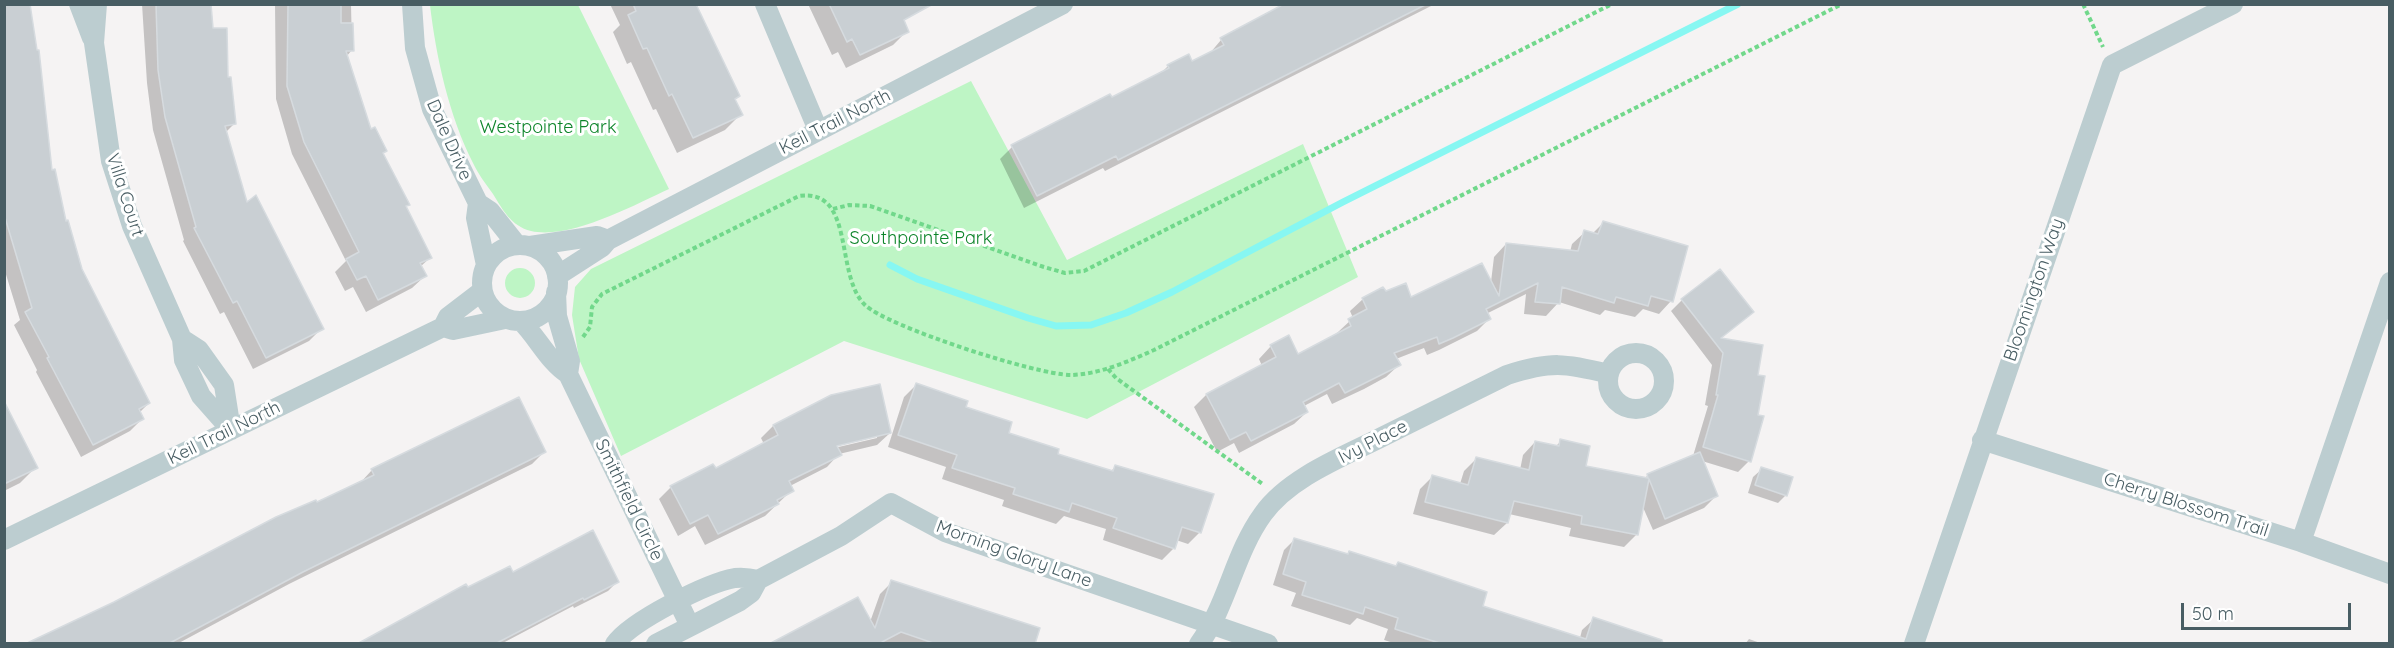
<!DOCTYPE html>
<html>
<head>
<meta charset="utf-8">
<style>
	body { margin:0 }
	#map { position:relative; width:2394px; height:648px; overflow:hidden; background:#f5f3f3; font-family:Quicksand,sans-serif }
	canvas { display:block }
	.frame { position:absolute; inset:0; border:6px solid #485d63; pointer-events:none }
	.scale { position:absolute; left:2181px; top:603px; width:170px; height:27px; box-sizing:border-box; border:3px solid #485d63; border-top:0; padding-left:8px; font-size:18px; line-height:21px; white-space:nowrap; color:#485d63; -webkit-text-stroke:4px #fff; paint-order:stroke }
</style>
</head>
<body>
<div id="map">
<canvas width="2394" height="648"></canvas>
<div class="frame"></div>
<div class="scale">50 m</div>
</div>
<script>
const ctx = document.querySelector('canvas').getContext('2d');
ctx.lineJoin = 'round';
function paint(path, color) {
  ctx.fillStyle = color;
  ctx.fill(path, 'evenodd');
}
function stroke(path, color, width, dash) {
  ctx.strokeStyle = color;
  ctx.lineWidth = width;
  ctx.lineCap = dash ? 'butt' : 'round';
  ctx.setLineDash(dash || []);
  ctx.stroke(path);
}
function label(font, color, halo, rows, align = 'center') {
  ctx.font = font + ' Quicksand,sans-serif';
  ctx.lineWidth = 6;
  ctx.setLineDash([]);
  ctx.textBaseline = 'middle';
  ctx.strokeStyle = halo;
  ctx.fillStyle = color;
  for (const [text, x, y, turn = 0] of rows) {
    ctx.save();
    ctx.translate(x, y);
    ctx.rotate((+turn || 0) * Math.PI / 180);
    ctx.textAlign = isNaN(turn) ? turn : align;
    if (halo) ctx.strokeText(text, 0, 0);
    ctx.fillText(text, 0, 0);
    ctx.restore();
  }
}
paint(new Path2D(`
	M430,5H578L669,189C634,205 570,240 531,231C511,226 503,210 493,194C486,184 478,174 473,163C449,116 436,57 430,5Z
	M971,81L1067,260L1303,144L1358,277L1087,419L844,341L621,456L579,359L572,315L575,287L591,269Z
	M505 283a15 15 0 1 1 30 0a15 15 0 1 1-30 0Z`), '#bef5c5');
paint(new Path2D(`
	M4,4L65,223L81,269L149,403L139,413L142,419L130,431L81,457L36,372L37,370L14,325L20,320L4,268Z
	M142,4H210L211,30L227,79L234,124L226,132L246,204L322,328L309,341L253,369L224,312L220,314L183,241L184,240L153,130L147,83Z
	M275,4H351L352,50L346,57L370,131L386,151L382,154L408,204L405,207L431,257L420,267L425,276L412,288L366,312L353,287L345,291L335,272L346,261L292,154L276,99Z
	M610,4H694L741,114L725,130L677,153L656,109L653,110L631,62L627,64L613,32L620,25Z
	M808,4H890L910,15L903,22L907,31L893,45L846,68L838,52L832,55Z
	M1288,4H1435L1105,171L1103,168L1024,208L1000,159L1012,147L1159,75L1168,66L1192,63L1210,53L1221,40Z
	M1603,223L1671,301L1659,314L1643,309L1635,317L1605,310L1600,315L1559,302L1546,316L1524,314L1526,294L1486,314L1489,319L1477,331L1439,350L1427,355L1424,348L1396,359L1399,365L1386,377L1364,389L1332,404L1327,394L1304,406L1307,412L1294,424L1239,453L1234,443L1217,452L1194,407L1206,395L1262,366L1259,359L1271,346L1297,356L1338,334L1337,333L1353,318L1350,311L1363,299L1385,293L1410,299L1491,282L1494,257L1506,244L1570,252L1572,244L1585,232L1592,234Z
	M1682,300L1752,312L1720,339L1756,376L1749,461L1738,472L1702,461L1716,496L1704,508L1653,530L1642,505L1637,534L1624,547L1569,536L1571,528L1509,514L1507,523L1494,535L1413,514L1420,489L1432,477L1460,484L1464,471L1476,459L1520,470L1523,455L1535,442L1555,447L1561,441L1584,467L1644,479L1648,475L1693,456L1708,406L1705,405L1712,365L1671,311Z
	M916,385L964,408L1007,434L1056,455L1110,472L1115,467L1200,532L1188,544L1176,540L1174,548L1162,560L1103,540L1106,529L1064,516L1056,524L1002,506L1004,500L942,479L946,467L888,447L904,397Z
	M4,404L36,467L20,483L4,491Z
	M773,426L890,433L877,445L839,454L827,467L790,486L792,490L765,516L705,545L695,526L678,536L659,499L671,487L715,470L764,444L761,438ZM877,435V438L830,449L829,446Z
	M544,452L532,464L289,584L177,644H30L115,603L250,532L360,483L372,470Z
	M1762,469L1786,495L1778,503L1748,493L1753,477Z
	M1295,539L1481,607L1580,638L1582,630L1594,619L1670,644H1397L1384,640L1388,629L1357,618L1350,625L1291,606L1296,593L1273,585L1284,550Z
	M513,575L617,582L608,591L574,608L573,606L501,644H359L467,589Z
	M892,582L1033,644H769L858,599L870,622L880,594Z
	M1749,639L1763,644H1745Z`), '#0003');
stroke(new Path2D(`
	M890,265L917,279L1028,318L1056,326L1091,325L1126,313L1172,292L1343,202L1738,4`), '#87f7f2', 7);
const building = new Path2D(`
	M4,4H30L37,50H39L52,170L55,169L66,221L68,220L82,269L150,403L139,409L144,419L93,445L47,358L49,357L25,312L32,308L4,214Z
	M156,4H211L213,28H227L228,77H231L236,124L225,126L247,202L256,195L324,329L266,358L237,301L233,303L194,228L196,227L165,117L158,70Z
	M288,4H341V23H353L354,51H346L371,129L375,127L387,151L383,153L410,205L406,206L432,258L420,263L427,276L378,300L366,276L357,280L346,259L359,252L304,142L287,86Z
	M633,4H696L740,96L735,99L743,115L693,138L672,94L669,96L647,48L643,49L628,15L636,11Z
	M829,4H933L904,20L909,32L860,55L852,39L847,42Z
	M1284,4H1427L1118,160L1116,156L1037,196L1011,145L1110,94L1112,97L1169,68L1167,65L1189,54L1192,61L1224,45L1220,38Z
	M1603,221L1688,246L1673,302L1651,296L1648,306L1616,297L1614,303L1562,287L1560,304L1535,302L1538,283L1486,309L1491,319L1453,338L1439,344L1437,337L1394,353L1401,365L1345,393L1339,383L1303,402L1308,412L1251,441L1246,432L1230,440L1206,394L1276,357L1270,345L1289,335L1298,354L1351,326L1348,319L1367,309L1362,298L1383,287L1386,291L1406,283L1411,297L1482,263L1499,296L1506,243L1578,251L1584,230L1598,234Z
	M1720,269L1754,312L1721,338L1763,345L1758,375L1765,376L1758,415L1764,416L1751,462L1703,447L1718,395H1716L1723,353L1681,299Z
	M916,383L968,401L966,407L1012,422L1009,433L1059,449L1058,454L1113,471L1115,465L1214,494L1201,533L1182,527L1175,549L1113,528L1117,518L1072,503L1069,512L1013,494L1015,488L952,468L957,455L898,435Z
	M880,384L891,433L837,446L842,455L789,481L794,491L777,500L779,504L718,534L708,515L690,524L670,486L713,464L716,468L778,435L773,425L831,395Z
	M519,397L546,452L303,572L168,644H25L114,602L276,517L316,500L317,502L374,475L371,469Z
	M4,401L38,468L4,484Z
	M1560,439L1590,446L1586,466L1648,478L1647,474L1700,452L1718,496L1665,519L1649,479L1638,535L1581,524L1582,516L1514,501L1508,523L1425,502L1432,475L1468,485L1476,457L1529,470L1535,441L1559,446Z
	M1761,467L1793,477L1787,496L1755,485Z
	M593,530L619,582L584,600L583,598L495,644H357L466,584L468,587L510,566L513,572Z
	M1294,538L1348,554L1349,551L1396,566L1398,562L1487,592L1483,606L1586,639L1593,617L1662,640V644H1443L1420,637L1395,629L1398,618L1365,607L1363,614L1302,595L1306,582L1283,574Z
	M891,580L1040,628L1035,644H936L901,632L882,642L883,644H769L858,597L875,628Z`);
paint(building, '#c9cfd3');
stroke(building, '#d6dbdf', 1.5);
stroke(new Path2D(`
	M2083,4L2103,47
	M833,209L849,205L870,206L1044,267L1065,273L1084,271L1612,4
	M583,337L590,327L592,307L602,294L799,196C856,188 834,275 865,305C888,327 1037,375 1071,375C1100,374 1127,362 1154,350L1842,4
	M1108,369L1116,378L1264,485`), '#71d88b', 4, [4.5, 3]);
stroke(new Path2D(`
	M79,4L92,38
	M97,4L94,43L111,161L132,226L182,339L184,360L201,396L231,430
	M412,4L415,48L432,109L478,203L490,211L517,245
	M765,4L818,130
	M478,203L476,218L486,265
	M482 283a38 38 0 1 1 76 0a38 38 0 1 1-76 0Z
	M530,246L597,236L608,240
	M557,276L602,247L608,240L1063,4
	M556,292L557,316L570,361L568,374
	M521,321C538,338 549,362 568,374L690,626
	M443,327L453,330L505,319
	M443,327L448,317L482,291
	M182,339L199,350L224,385L231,430
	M1608 381a28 28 0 1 1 56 0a28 28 0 1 1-56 0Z
	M1982,440L2301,542L2390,574
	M4,540L443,327
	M2301,542L2390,282
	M615,644C631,621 707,583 735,578C743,577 750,578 758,580L841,536L891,503L945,532L1268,644
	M656,644L740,601L751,593L758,580
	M1199,644C1228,604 1234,554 1263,514C1289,477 1345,456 1384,436C1425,416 1466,395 1507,375C1551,361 1565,363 1609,374
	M1914,644L2112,65L2233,4`), '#bccdd0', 20);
label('18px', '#485d63', '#fff', [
	["Keil Trail North",835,122,-27],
	["Dale Drive",449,140,66],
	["Villa Court",125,195,72],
	["Bloomington Way",2034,290,-71],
	["Keil Trail North",224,433,-26],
	["Ivy Place",1373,442,-27],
	["Smithfield Circle",629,500,64],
	["Cherry Blossom Trail",2186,505,18],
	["Morning Glory Lane",1014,554,20]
]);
label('18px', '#0c8429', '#fff', [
	["Westpointe Park",548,128],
	["Southpointe Park",921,239]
]);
</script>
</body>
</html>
